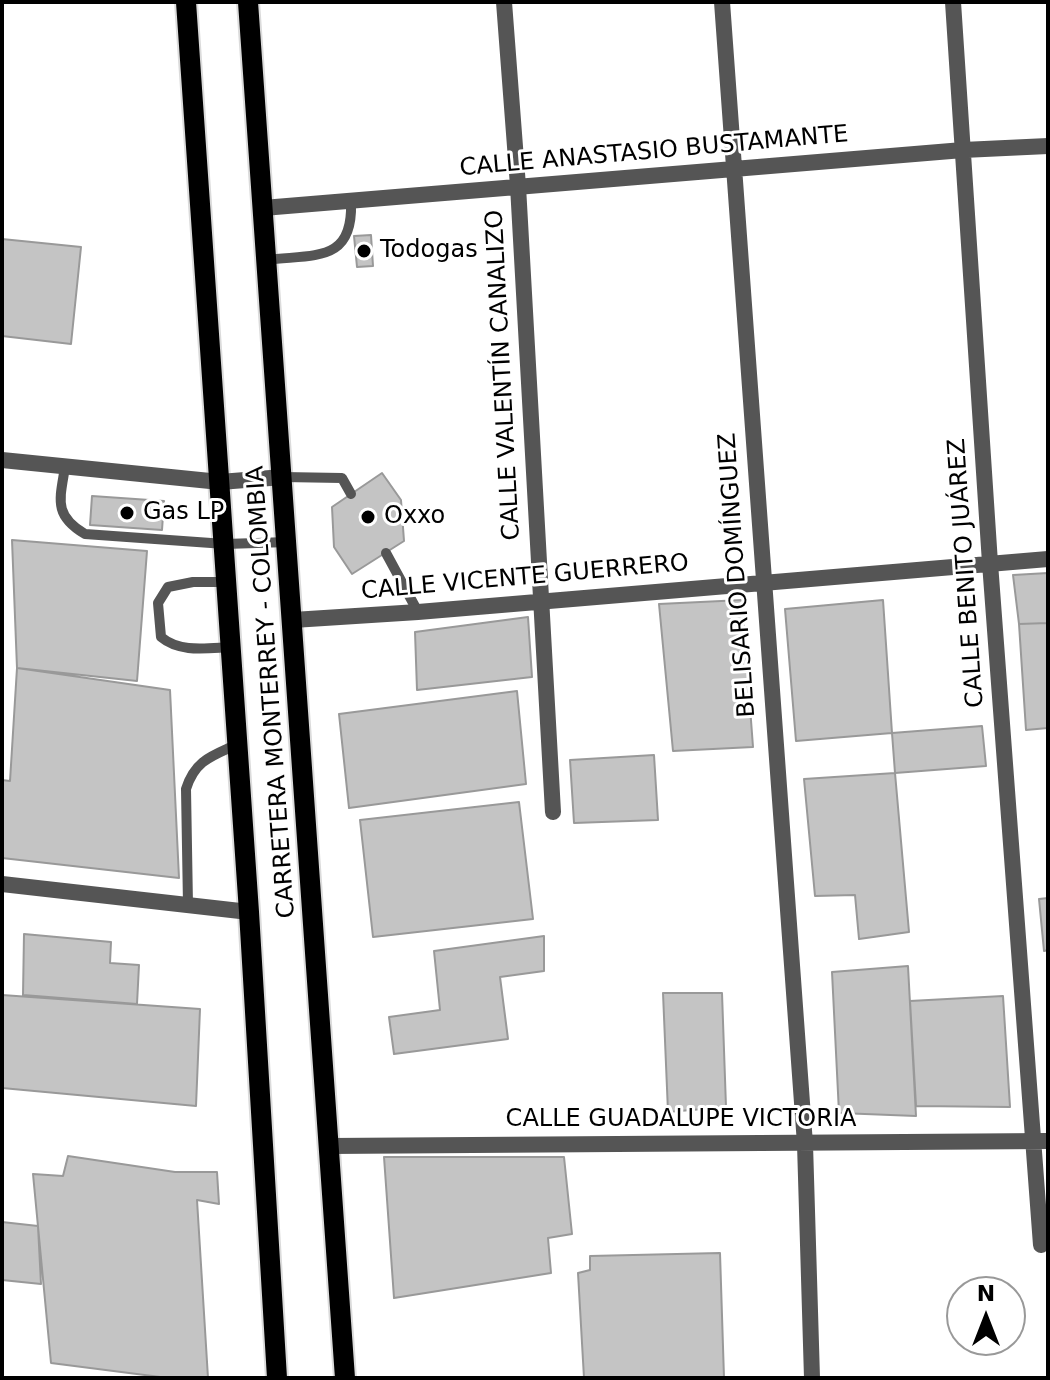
<!DOCTYPE html>
<html>
<head>
<meta charset="utf-8">
<style>
	body { margin:0 }
	#map { position:relative; width:1050px; height:1380px; overflow:hidden; background:#fff; font-family:"DejaVu Sans",sans-serif }
	canvas { display:block }
	.frame { position:absolute; inset:0; border:4px solid #000; pointer-events:none }
	.north { position:absolute; left:946px; top:1276px; width:80px; height:80px; box-sizing:border-box; background:#fff; border:2px solid #999; border-radius:50%; rotate:0deg; font-size:22px; font-weight:700; line-height:32px; text-align:center; color:#000 }
	.north::after { content:''; display:block; margin:auto; width:28px; height:36px; background:#000; clip-path:polygon(50% 0,100% 100%,50% 72%,0 100%) }
</style>
</head>
<body>
<div id="map">
<canvas width="1050" height="1380"></canvas>
<div class="frame"></div>
<div class="north">N</div>
</div>
<script>
const ctx = document.querySelector('canvas').getContext('2d');
ctx.lineJoin = 'round';
function paint(path, color) {
  ctx.fillStyle = color;
  ctx.fill(path, 'evenodd');
}
function stroke(path, color, width, dash) {
  ctx.strokeStyle = color;
  ctx.lineWidth = width;
  ctx.lineCap = dash ? 'butt' : 'round';
  ctx.setLineDash(dash || []);
  ctx.stroke(path);
}
function label(font, color, halo, rows, align = 'center') {
  ctx.font = font + ' "DejaVu Sans",sans-serif';
  ctx.lineWidth = 6;
  ctx.setLineDash([]);
  ctx.textBaseline = 'middle';
  ctx.strokeStyle = halo;
  ctx.fillStyle = color;
  for (const [text, x, y, turn = 0] of rows) {
    ctx.save();
    ctx.translate(x, y);
    ctx.rotate((+turn || 0) * Math.PI / 180);
    ctx.textAlign = isNaN(turn) ? turn : align;
    if (halo) ctx.strokeText(text, 0, 0);
    ctx.fillText(text, 0, 0);
    ctx.restore();
  }
}
const building = new Path2D(`
	M371,235L373,266L357,267L354,236Z
	M2,239L81,247L71,344L2,336Z
	M382,473L401,500L404,541L352,574L334,547L332,507Z
	M92,496L164,501L162,530L90,525Z
	M12,540L147,551L137,681L17,668Z
	M1048,573V623L1019,624L1013,575Z
	M742,600L753,747L673,751L659,604Z
	M883,600L892,733L796,741L785,609Z
	M528,617L532,677L417,690L415,632Z
	M1048,623V728L1026,730L1019,624Z
	M17,668L170,690L179,878L2,858V780L10,781Z
	M517,691L526,784L349,808L339,714Z
	M982,726L986,766L895,773L892,733Z
	M654,755L658,820L574,823L570,760Z
	M895,773L909,932L859,939L855,895L815,896L804,779Z
	M519,802L533,919L373,937L360,820Z
	M1048,898V950L1044,951L1039,899Z
	M24,934L111,942L110,963L139,965L137,1004L23,995Z
	M544,936V971L500,977L508,1039L394,1054L389,1017L440,1010L434,951Z
	M908,966L916,1116L839,1113L832,972Z
	M663,993H722L726,1107L668,1112Z
	M2,995L200,1009L196,1106L2,1088Z
	M1003,996L1010,1107L916,1106L910,1001Z
	M68,1156L175,1172H217L219,1204L197,1200L208,1378H168L51,1363L33,1174L63,1176Z
	M384,1157H564L572,1234L548,1238L551,1273L394,1298Z
	M2,1222L38,1226L41,1284L2,1280Z
	M720,1253L724,1378H584L578,1273L590,1270V1256Z`);
paint(building, '#c4c4c4');
stroke(building, '#999', 2);
const primary = new Path2D(`
	M186,2L249,912L277,1378
	M248,2L345,1378`);
stroke(primary, '#dbdbdb', 24);
stroke(new Path2D(`
	M267,260C314,254 353,263 351,203
	M65,467C60,499 53,515 85,534L225,544L288,542
	M283,477L342,478L351,494
	M386,553L418,612
	M227,582H193L168,587L158,603L161,637C180,653 207,648 231,647
	M188,905L186,789C195,760 212,756 238,744`), '#555', 10);
stroke(new Path2D(`
	M504,2L518,186L553,812
	M722,2L805,1144L812,1378
	M953,2L990,563L1041,1245
	M263,208L963,150L1048,146
	M2,460L220,482L283,477
	M293,620L418,612L1048,559
	M2,884L249,912
	M329,1146L1048,1141`), '#555', 16);
stroke(primary, '#000', 20);
for (const [x, y, r, color] of [
	[364,251,8,"#000"],
	[127,513,8,"#000"],
	[368,517,8,"#000"]
]) {
  const dot = new Path2D();
  dot.arc(x, y, r, 0, 2 * Math.PI);
  ctx.fillStyle = color;
  ctx.fill(dot);
  stroke(dot, '#fff', 3);
}
label('24px', '#000', '#fff', [
	["CALLE ANASTASIO BUSTAMANTE",654,152,-5],
	["CALLE VALENTÍN CANALIZO",504,375,-93],
	["CALLE BENITO JUÁREZ",967,573,-94],
	["BELISARIO DOMÍNGUEZ",738,575,-94],
	["CALLE VICENTE GUERRERO",525,578,-5],
	["CARRETERA MONTERREY - COLOMBIA",272,692,-94],
	["CALLE GUADALUPE VICTORIA",681,1120]
]);
label('24px', '#000', '#fff', [
	["Todogas",380,251],
	["Gas LP",143,513],
	["Oxxo",384,517]
], 'left');
</script>
</body>
</html>
